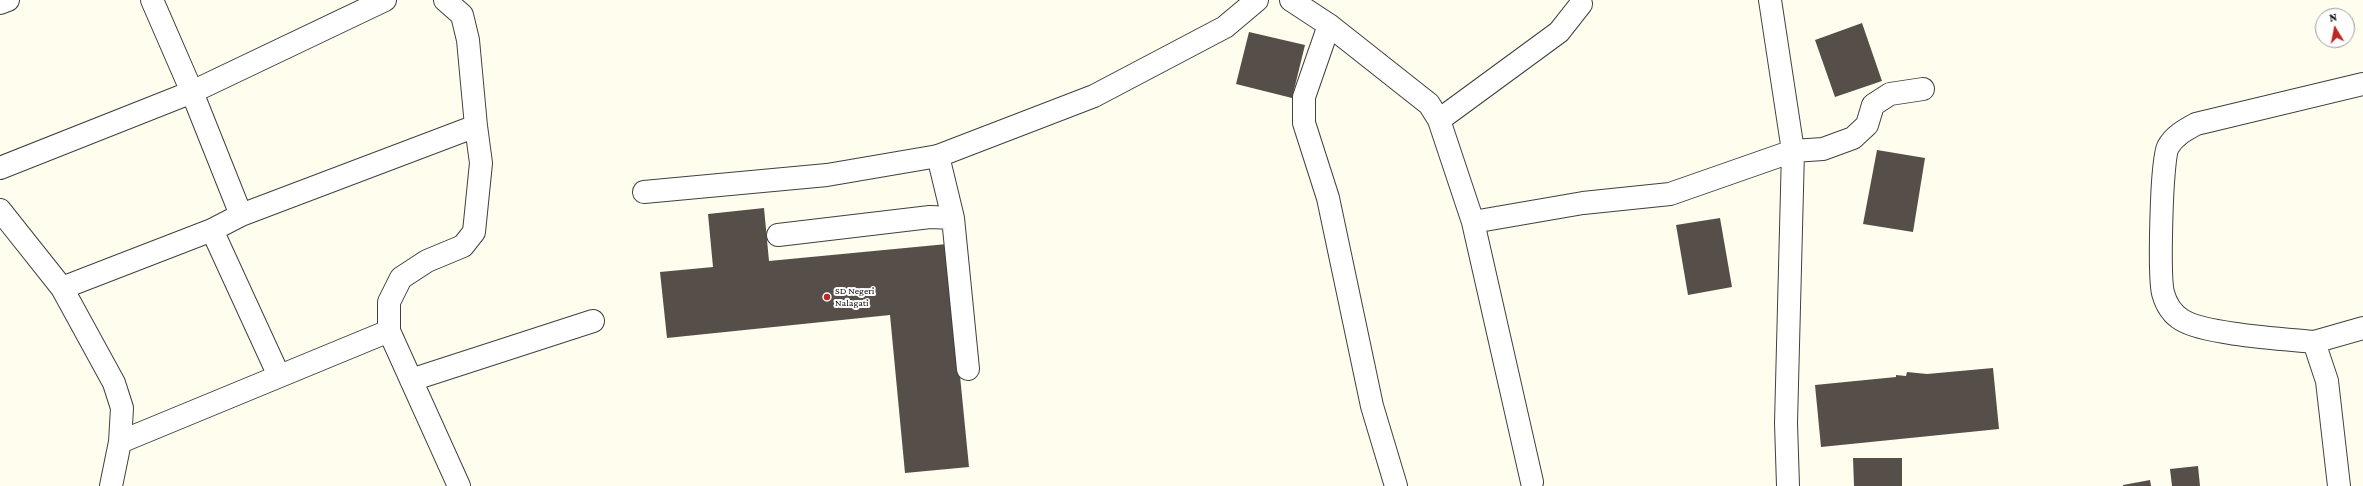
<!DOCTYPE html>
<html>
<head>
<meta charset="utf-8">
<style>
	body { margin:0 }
	#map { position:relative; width:2363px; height:486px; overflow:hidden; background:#fffded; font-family:"Crimson Pro",serif }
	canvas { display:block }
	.north { position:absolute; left:2315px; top:8px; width:40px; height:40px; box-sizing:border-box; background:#fff; border:1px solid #9e9e9e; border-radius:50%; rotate:350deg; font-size:11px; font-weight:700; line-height:16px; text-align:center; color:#0d0d0d }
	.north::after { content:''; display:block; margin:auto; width:14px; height:18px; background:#be2824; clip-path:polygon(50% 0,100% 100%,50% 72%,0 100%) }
</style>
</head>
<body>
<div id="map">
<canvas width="2363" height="486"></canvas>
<div class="north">N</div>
</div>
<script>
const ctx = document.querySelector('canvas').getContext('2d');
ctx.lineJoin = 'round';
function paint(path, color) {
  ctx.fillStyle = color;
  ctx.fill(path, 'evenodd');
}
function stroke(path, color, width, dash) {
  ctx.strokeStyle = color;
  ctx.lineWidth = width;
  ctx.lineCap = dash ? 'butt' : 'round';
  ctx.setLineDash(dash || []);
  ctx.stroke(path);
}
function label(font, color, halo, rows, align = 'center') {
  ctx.font = font + ' "Crimson Pro",serif';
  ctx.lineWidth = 4;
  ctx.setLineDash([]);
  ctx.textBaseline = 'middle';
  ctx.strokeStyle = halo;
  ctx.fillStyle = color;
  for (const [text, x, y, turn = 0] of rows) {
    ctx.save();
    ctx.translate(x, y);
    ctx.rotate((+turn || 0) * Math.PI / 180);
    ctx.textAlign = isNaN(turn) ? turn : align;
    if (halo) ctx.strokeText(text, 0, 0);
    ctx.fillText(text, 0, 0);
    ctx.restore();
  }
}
paint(new Path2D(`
	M1862,23L1882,81L1835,97L1815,40Z
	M1249,32L1305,45L1292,98L1236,84Z
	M1877,150L1925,158L1913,232L1863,224Z
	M764,208L769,261L947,244L969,467L905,473L890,315L667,338L660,272L713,267L708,214Z
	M1720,218L1732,287L1688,295L1676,225Z
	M1993,368L1999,429L1821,447L1815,385L1896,377V375L1906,376L1907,372L1927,374Z
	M1853,458H1902V486H1854Z
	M2198,466L2200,486H2172L2170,469Z
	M2150,480L2151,486H2123V485Z`), '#564f49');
const service = new Path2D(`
	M152,0L192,92L241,215
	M445,0L462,15L468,40L476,126L481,163L474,232L463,246L427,261L401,278L389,302V331L459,486
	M0,3L8,0
	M938,156L953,218
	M0,168L192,92L385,0
	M0,210L62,288L114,383L122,408L120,442L111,486
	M212,230L279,376
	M778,235L930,217L953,218L968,369
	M62,288L212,230L241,215L476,126
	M411,380L593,321
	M120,442L389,331`);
const minor = new Path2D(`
	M1291,0L1329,25L1429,104L1439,120L1473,222L1532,482
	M1770,0L1793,151L1786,423L1788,486
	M1329,25L1304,97V123L1328,198L1372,406L1396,486
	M1439,120L1559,32L1581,4
	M644,192L827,175L938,156L1094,96L1225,27L1257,0
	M1473,222L1583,203L1670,194L1793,151L1823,149L1853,138L1867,125L1873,105L1890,94L1923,89
	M2314,342L2363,328
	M2339,486L2327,381L2314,342C2284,339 2204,334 2182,320C2172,314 2166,304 2163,293C2159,276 2161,161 2168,147C2174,136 2185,130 2196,124L2363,84`);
stroke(service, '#404040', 24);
stroke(minor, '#404040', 24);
stroke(service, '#fff', 22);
stroke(minor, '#fff', 22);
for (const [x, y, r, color] of [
	[827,297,4,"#be2824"]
]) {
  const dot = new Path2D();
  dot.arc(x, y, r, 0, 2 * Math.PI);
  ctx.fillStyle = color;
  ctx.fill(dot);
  stroke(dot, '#fff', 1.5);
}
label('10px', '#0d0d0d', '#fff', [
	["SD Negeri",835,291],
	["Nalagati",835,303]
], 'left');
</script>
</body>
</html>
